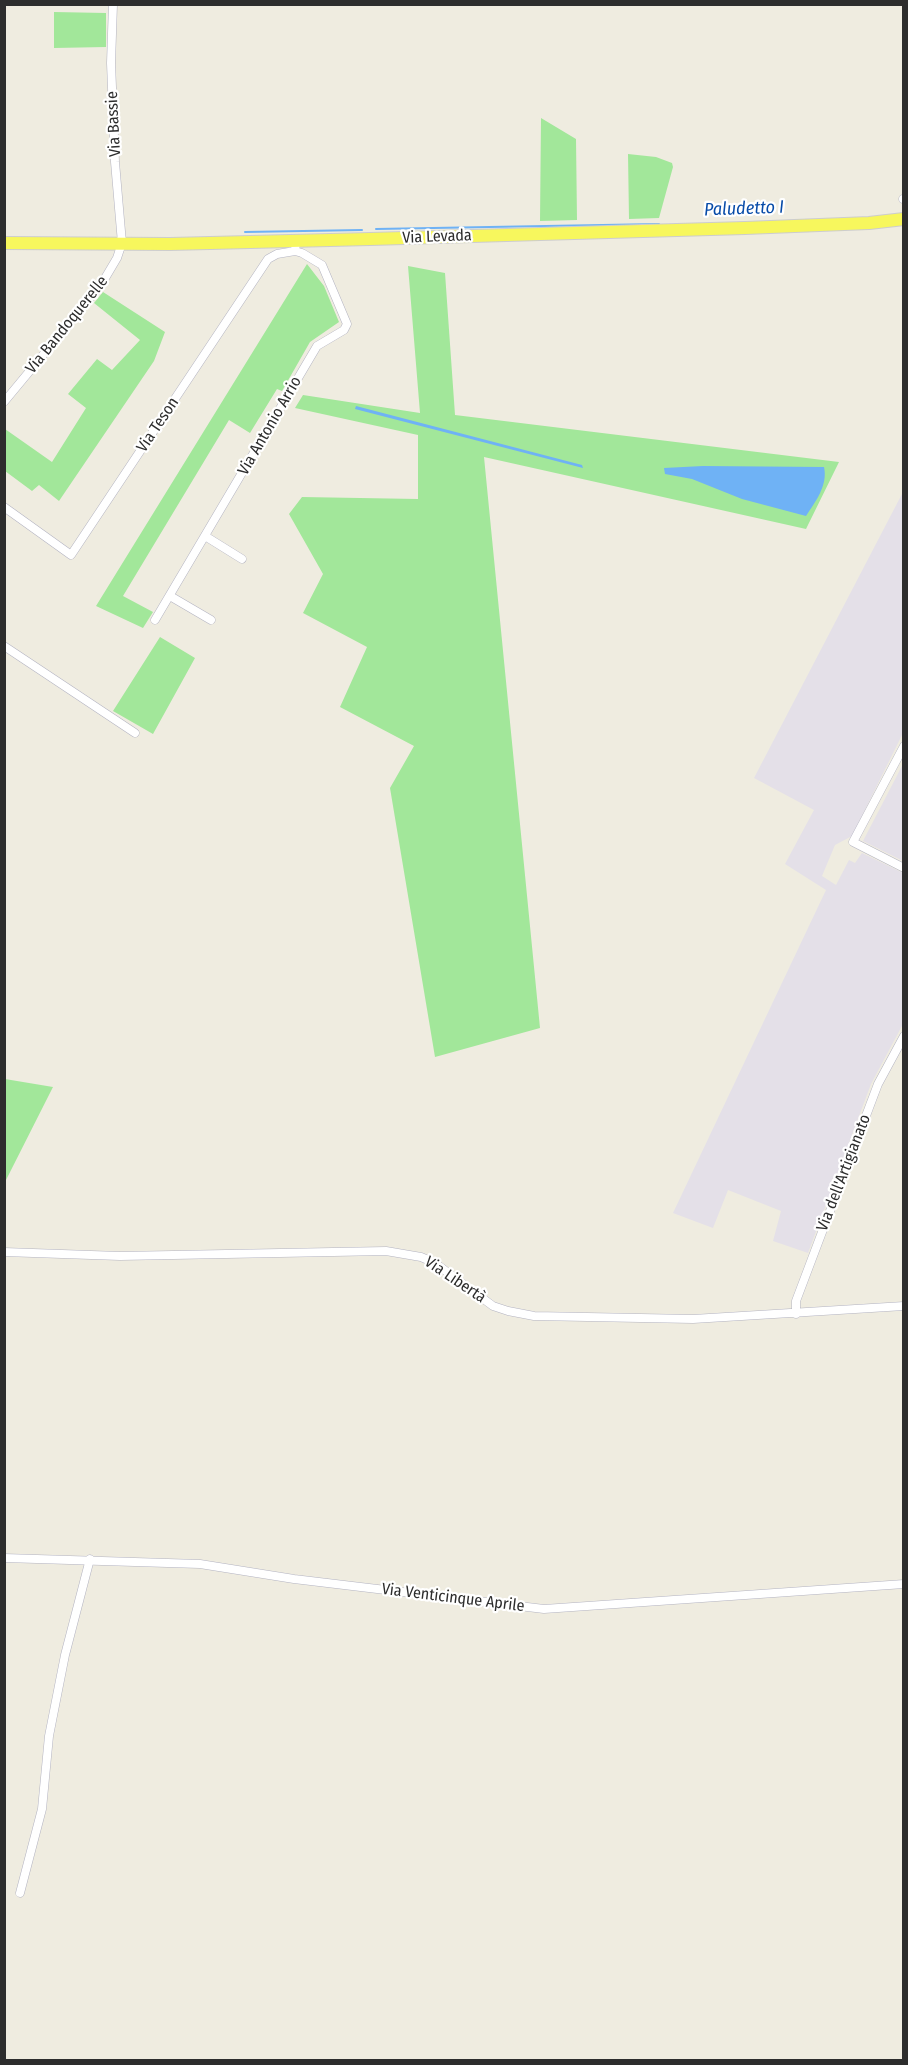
<!DOCTYPE html>
<html>
<head>
<meta charset="utf-8">
<style>
	body { margin:0 }
	#map { position:relative; width:908px; height:2065px; overflow:hidden; background:#efece0; font-family:"Fira Sans Condensed",sans-serif }
	canvas { display:block }
	.frame { position:absolute; inset:0; border:6px solid #2d2d2d; pointer-events:none }
</style>
</head>
<body>
<div id="map">
<canvas width="908" height="2065"></canvas>
<div class="frame"></div>
</div>
<script>
const ctx = document.querySelector('canvas').getContext('2d');
ctx.lineJoin = 'round';
function paint(path, color) {
  ctx.fillStyle = color;
  ctx.fill(path, 'evenodd');
}
function stroke(path, color, width, dash) {
  ctx.strokeStyle = color;
  ctx.lineWidth = width;
  ctx.lineCap = dash ? 'butt' : 'round';
  ctx.setLineDash(dash || []);
  ctx.stroke(path);
}
function label(font, color, halo, rows, align = 'center') {
  ctx.font = font + ' "Fira Sans Condensed",sans-serif';
  ctx.lineWidth = 4.5;
  ctx.setLineDash([]);
  ctx.textBaseline = 'middle';
  ctx.strokeStyle = halo;
  ctx.fillStyle = color;
  for (const [text, x, y, turn = 0] of rows) {
    ctx.save();
    ctx.translate(x, y);
    ctx.rotate((+turn || 0) * Math.PI / 180);
    ctx.textAlign = isNaN(turn) ? turn : align;
    if (halo) ctx.strokeText(text, 0, 0);
    ctx.fillText(text, 0, 0);
    ctx.restore();
  }
}
paint(new Path2D(`
	M903,492V733L852,836L835,845L822,876L836,885L849,860L855,863L862,853L903,873V1024L871,1084L808,1253L773,1241L781,1211L728,1190L713,1228L673,1213L826,890L785,864L814,810L754,778Z
	M903,764V861L863,841Z`), '#e4e0e8');
paint(new Path2D(`
	M54,12L106,13V47L54,48Z
	M541,118L576,139L577,220L540,221Z
	M628,154L656,157L672,163L673,167L659,218L629,219Z
	M307,264L324,286L339,322L310,342L282,391L277,389L250,433L229,420L123,596L153,612L143,628L96,606Z
	M408,266L445,273L455,415L839,462L806,529L484,457L540,1028L435,1057L390,788L414,746L340,707L367,647L303,613L323,574L289,514L302,497L418,499V435L295,408L303,395L420,413Z
	M103,292L165,332L154,361L59,501L39,485L32,491L5,471V429L52,462L86,408L68,394L97,359L112,370L140,340L94,303Z
	M160,637L195,658L153,734L113,711Z
	M5,1079L53,1087L5,1182L4,1079Z`), '#a2e79a');
paint(new Path2D(`
	M356,406L582,465L583,468L355,409Z
	M703,466L824,467C828,485 816,501 806,516L742,499L692,479L665,474L664,468Z`), '#6fb2f5');
stroke(new Path2D(`
	M376,229L659,224
	M245,232L362,230`), '#6fb2f5', 2);
const minor = new Path2D(`
	M903,199H904
	M4,402L101,285L117,258L122,243L115,162L111,63L113,4
	M4,507L71,555L268,259L277,254L295,251L296,241
	M205,536L242,559
	M170,596L211,620
	M155,620L317,346L344,330L347,324L322,265L302,253L295,251
	M4,646L135,733
	M904,746L853,842L904,868
	M4,1252L120,1256L386,1251L421,1257L435,1263L493,1306L508,1311L534,1316L693,1319L904,1306
	M796,1314V1301L878,1084L904,1036
	M4,1558L200,1564L294,1579L544,1609L904,1584
	M20,1893L42,1809L49,1736L65,1655L90,1559`);
const primary = new Path2D(`
	M4,243L170,244L370,239L745,228L869,223L904,219`);
stroke(minor, '#b3b3c1', 9);
stroke(primary, '#cdcdcd', 14);
stroke(minor, '#fff', 8);
stroke(primary, '#f7f75d', 12);
label('16px', '#2d2d2d', '#fff', [
	["Via Bassie",114,124,-93],
	["Via Levada",437,237,-2],
	["Via Bandoquerelle",67,325,-51],
	["Via Teson",158,425,-56],
	["Via Antonio Arrio",270,426,-60],
	["Via dell'Artigianato",844,1173,-69],
	["Via Libertà",455,1280,34],
	["Via Venticinque Aprile",453,1598,7]
]);
label('italic 18px', '#074ba8', '#fff', [
	["Paludetto I",744,209,-2]
]);
</script>
</body>
</html>
